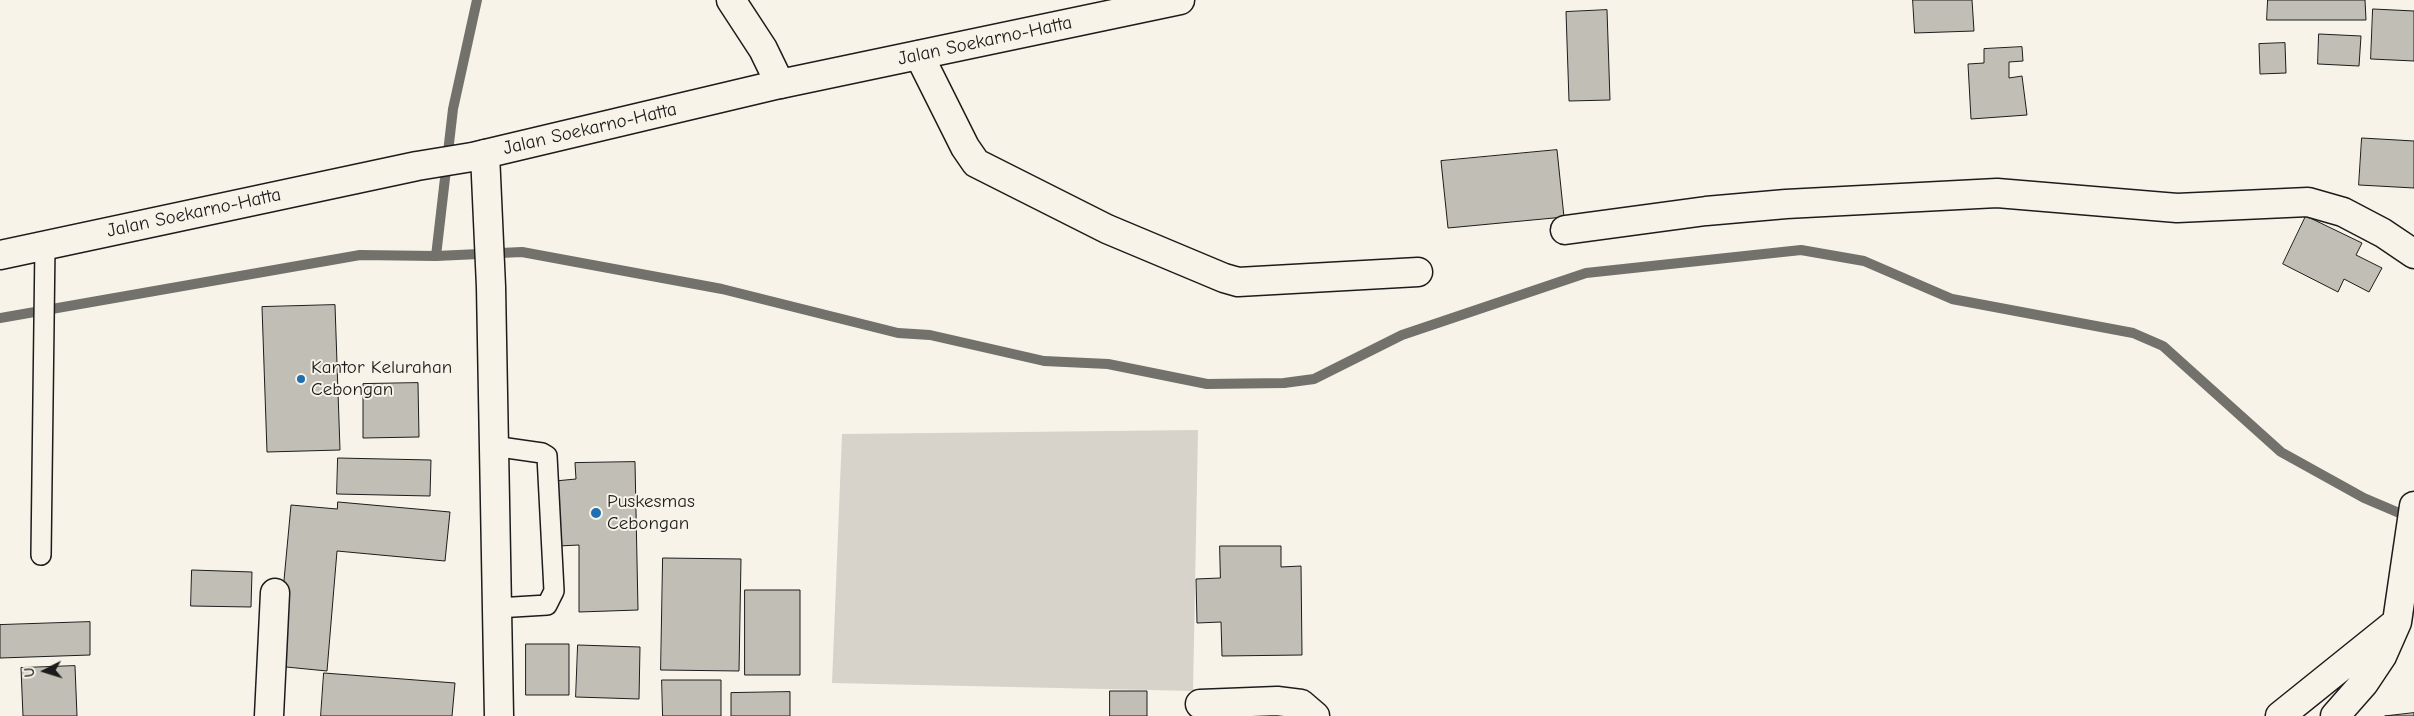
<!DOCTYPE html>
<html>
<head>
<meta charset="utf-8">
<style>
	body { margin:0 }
	#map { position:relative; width:2414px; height:716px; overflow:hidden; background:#f7f3e8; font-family:"Comic Neue",sans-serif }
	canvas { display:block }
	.north { position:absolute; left:20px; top:646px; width:50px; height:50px; -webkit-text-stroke:4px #f7f3e8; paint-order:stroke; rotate:265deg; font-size:14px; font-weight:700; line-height:20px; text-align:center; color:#1c1c1c }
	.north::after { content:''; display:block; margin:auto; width:18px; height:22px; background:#1c1c1c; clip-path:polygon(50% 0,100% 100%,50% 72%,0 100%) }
</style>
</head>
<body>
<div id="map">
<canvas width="2414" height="716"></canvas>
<div class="north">U</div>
</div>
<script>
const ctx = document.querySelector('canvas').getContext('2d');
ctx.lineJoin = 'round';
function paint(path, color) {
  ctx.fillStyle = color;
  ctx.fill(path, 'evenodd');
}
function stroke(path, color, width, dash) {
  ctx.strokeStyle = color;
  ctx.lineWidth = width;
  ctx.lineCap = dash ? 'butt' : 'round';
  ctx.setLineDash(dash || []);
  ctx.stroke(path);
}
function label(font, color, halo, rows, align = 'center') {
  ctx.font = font + ' "Comic Neue",sans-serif';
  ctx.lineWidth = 4;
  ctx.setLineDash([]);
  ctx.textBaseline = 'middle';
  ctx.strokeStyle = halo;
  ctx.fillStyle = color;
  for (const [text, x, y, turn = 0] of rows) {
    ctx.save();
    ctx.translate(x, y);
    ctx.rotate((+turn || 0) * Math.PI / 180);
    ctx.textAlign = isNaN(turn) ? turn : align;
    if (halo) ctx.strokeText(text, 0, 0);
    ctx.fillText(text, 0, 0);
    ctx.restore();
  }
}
paint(new Path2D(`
	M1198,430L1193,691L832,683L842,434Z`), '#d7d3cb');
stroke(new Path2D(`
	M436,256L453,109L477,0
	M0,318L360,255L436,256L522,252L722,289L898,333L930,335L1044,361L1108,364L1207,384L1284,383L1314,379L1402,335L1586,273L1801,250L1864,261L1952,299L2133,333L2163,346L2281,452L2364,498L2411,518`), '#72716c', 10);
const building = new Path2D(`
	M1913,0H1972L1974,31L1915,33Z
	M2268,0H2365L2366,20H2267Z
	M2373,9L2414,11V61L2371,59Z
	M1607,10L1610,100L1569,101L1566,12Z
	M2319,34L2361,36L2359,66L2318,64Z
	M2285,43L2286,73L2260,74L2259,44Z
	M2022,47L2023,61L2009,62V78L2022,76L2027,115L1971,119L1968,64L1984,63V49Z
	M2362,138L2414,141V188L2359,185Z
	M1557,150L1564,217L1448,228L1441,161Z
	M2306,216L2362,243L2356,255L2382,268L2369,292L2344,279L2338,292L2283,264Z
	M335,305L340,450L267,452L262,307Z
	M418,383L419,437L363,438V384Z
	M338,458L431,460L430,496L337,494Z
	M635,462L638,610L579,612V545L558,546L555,481L576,479L575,463Z
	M338,502L450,512L445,561L337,551L327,671L276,666L291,505L337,509Z
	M1220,546H1281V567L1301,566L1302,655L1222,656L1221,622L1197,623L1196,579L1220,578Z
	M663,558L741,559L739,671L661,670Z
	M192,570L252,572L251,607L191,606Z
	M745,590H800V675H745Z
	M90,622V655L0,658V625Z
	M526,644H569V695H526Z
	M578,645L640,647L639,699L576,697Z
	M75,666L77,716H23L21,668Z
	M324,673L455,683L452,716H321Z
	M662,680H721V716H663Z
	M1110,691H1147V716H1110Z
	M790,692V716H731V693Z
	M2414,713V716H2385Z`);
paint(building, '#c0beb5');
stroke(building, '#1c1c1c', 1);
const lane = new Path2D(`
	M493,446L542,453L547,456L554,591L547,605L497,608
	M41,555L45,245`);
const street = new Path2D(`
	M731,0L763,49L780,84
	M919,55L965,147L976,163L1107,229L1224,278L1238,282L1418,272
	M485,154L491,287L499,716
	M1565,230L1706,211L1786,204L1997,193L2177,208L2308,202L2343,212L2383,233L2414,254
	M1200,704L1277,701L1301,704L1315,716
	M269,716L275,593
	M2280,716L2392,626
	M2335,716L2364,683L2382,656L2397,622L2414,506`);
const primary = new Path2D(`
	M0,255L417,166L472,157L780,84L1180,0`);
stroke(lane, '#1c1c1c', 22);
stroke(street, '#1c1c1c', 31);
stroke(primary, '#1c1c1c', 31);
stroke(lane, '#f7f3e8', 19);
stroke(street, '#f7f3e8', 28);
stroke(primary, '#f7f3e8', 28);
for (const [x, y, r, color] of [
	[301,379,5,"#1f6fb2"],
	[596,513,6,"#1f6fb2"]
]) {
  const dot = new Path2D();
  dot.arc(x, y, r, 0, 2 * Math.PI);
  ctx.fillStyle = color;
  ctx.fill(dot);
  stroke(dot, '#f7f3e8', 2);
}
label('19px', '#1c1c1c', '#f7f3e8', [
	["Jalan Soekarno-Hatta",985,41,-12],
	["Jalan Soekarno-Hatta",590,129,-13],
	["Jalan Soekarno-Hatta",194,213,-12]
]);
label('19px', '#1c1c1c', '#f7f3e8', [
	["Kantor Kelurahan",311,368],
	["Cebongan",311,390],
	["Puskesmas",607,502],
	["Cebongan",607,524]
], 'left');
</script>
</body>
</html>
